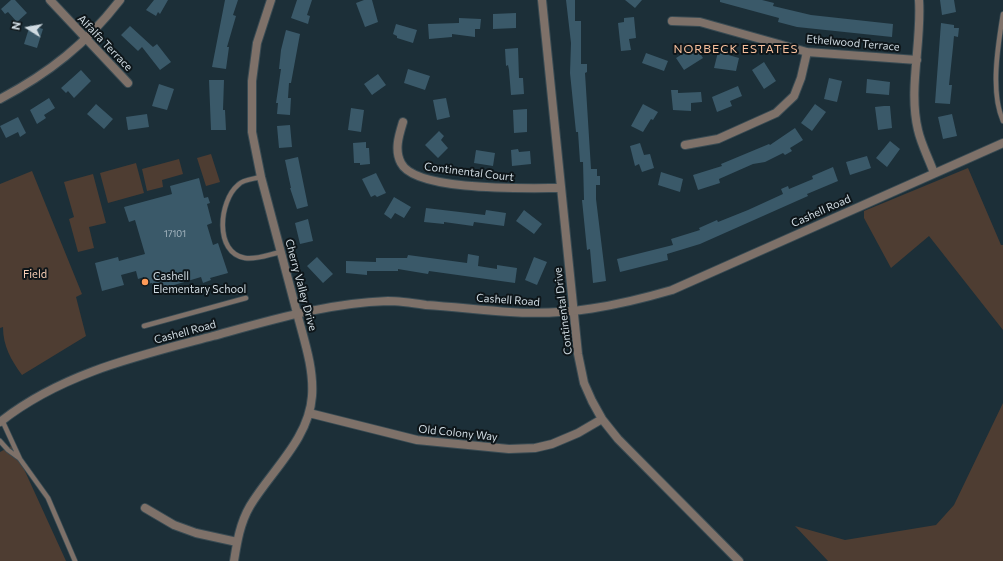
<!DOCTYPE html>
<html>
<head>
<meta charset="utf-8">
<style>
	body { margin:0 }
	#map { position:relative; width:1003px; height:561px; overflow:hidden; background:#1c2f38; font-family:Commissioner,sans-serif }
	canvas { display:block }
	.north { position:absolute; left:8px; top:8px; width:40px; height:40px; -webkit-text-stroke:3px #0e161a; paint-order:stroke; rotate:281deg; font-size:11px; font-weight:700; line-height:16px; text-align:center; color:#d0dbe2 }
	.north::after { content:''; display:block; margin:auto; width:14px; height:18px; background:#d0dbe2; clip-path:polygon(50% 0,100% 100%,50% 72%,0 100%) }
</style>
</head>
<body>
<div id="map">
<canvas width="1003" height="561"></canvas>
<div class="north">N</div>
</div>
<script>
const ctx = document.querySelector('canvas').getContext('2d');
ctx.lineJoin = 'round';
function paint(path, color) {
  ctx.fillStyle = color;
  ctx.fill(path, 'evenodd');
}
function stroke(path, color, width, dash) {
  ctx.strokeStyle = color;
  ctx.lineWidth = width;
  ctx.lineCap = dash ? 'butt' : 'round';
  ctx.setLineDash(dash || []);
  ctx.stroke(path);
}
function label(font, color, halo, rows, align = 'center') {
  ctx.font = font + ' Commissioner,sans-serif';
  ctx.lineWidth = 4;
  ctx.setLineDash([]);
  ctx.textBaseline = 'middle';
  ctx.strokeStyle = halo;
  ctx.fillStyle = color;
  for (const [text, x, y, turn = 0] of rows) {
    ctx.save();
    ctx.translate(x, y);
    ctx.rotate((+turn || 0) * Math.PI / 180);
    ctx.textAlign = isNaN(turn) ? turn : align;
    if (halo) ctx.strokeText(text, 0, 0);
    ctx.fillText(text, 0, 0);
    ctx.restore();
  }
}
paint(new Path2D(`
	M211,154L220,182L206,186L197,158Z
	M179,159L183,174L162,180L163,187L147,191L142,169Z
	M136,163L144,193L108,203L100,173Z
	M968,168L1001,245H1003V330L929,236L891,268L864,218V211Z
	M32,171L82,294L76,297L86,336L22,375C11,360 3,346 3,327L0,328V184Z
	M93,174L106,223L89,227L94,248L78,252L69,219L74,217L64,182Z
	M1003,403V561H828L795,526L845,540L936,525L954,505Z
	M13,445L66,561H0V452Z`), '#4e3d32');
paint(new Path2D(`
	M11,0H15L27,13L17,22L8,12L5,14L1,9Z
	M154,0H168L160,14L158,12L156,16L146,10Z
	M225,0H238L233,15L236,16L227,47H229L226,69L212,67Z
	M297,0H312L307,15L310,16L308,24L291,18Z
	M364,0H372L378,22L365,27L356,3Z
	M566,0H575V21H581V64H587V72L585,73L591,169H597V176H600V185H596V199L606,281L593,283L590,249L587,250L582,200H584L583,162H580L578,132H576L570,73L571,43Z
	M625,0H642L635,8Z
	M720,0H762L774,3L773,6L811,15L893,24L892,37L797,27L778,22L779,18L720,2Z
	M940,0H954L956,12L942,15Z
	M516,13V28L493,29V14Z
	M634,17L636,38L629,39L631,50L621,51L618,23L624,22V18Z
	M459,18L481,19L480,29H475V37L452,34V37L429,39L428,24L459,23Z
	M941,23L954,25V28H959L958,37L954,36L953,47L949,85H952L950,104L935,103Z
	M396,24L417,30L413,43L397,38V36L393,34Z
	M30,25L43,29L37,48L24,44Z
	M130,26L153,47L157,44L171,62L160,70L142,47L138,51L121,35Z
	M286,30L300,34L291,83H289L288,98H291L290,115L277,114L278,103H276L281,69H279L281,50Z
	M695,46L703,58L684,70L676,58Z
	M518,48L519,78H523L524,94L511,95L509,70L508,65L506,66L505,49Z
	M718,52L739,58L736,71L714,68Z
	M646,53L668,61L664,71L642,63Z
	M764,62L776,81L764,89L752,70Z
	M408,69L430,76L425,90L404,83Z
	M81,70L91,81L74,98L68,91L66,93L61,88Z
	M378,74L386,85L372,95L364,84Z
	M829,78L842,81L837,102L824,99Z
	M867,79L890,82L889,95L866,93Z
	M209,80H224L223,110H225L226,130H211Z
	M159,84L174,89L167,110L152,106Z
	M738,86L742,96L730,101L732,106L717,112L712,97Z
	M671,90H678V93L701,92L702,102L691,103V111L673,110Z
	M49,98L55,108L44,115L46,118L37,124L30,110Z
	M446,98L450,117L437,120L433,100Z
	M96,104L113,119L104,129L87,114Z
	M643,104L658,112L653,120L651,119L643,132L631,126Z
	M815,104L826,112L812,131L801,123Z
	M884,106H890L892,128L878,130L875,107Z
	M351,108L364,110L361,132L348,130Z
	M527,109V132L514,133L513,110Z
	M147,114L149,127L128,130L126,117Z
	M952,114L957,136L943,139L938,117Z
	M18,117L26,133L20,137L18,132L6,138L0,126Z
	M290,125L292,147L279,148L277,126Z
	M795,128L803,140L790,148L792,151L785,155L783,153L765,162L753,164L719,179L720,183L698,190L693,175L722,166L721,164L769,144L770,145Z
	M439,131L444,136L441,140L448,148L438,158L425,145Z
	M890,141L900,149L887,167L876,158Z
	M366,142V148H369L370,164L360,165V163H354L353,143Z
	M640,143L644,155L650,154L654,168L642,172L639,164L635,166L630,146Z
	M518,149L519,152L530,151L531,164L512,166L511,150Z
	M476,150L495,153L493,166L474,163Z
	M867,156L871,168L850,175L846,162Z
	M298,157L308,206L297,209L290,188H291L285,160Z
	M833,167L838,181L807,194L808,196L700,244L667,254L668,260L620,272L617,259L673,245L671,239L700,230L699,228L717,220L718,222L748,210L783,194L781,189L788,186L789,189L813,179L812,176Z
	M661,172L683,179L680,192L658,185Z
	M376,173L386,193L377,197L375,195L371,197L362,179Z
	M199,178L204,198L208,197L210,203L207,204L212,223L207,225L213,245L218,243L228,273L210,278L211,280L203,283L201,277L154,291L152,283L146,284L144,277L138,279L136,271L121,275L124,285L102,291L95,263L118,257L119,261L145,254L135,220L129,222L124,207L172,194L170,186Z
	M394,197L411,207L404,218L395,213L391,219L384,214Z
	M426,208L485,215L486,210L506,213L504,226L474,222L473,226L444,222V224L424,222Z
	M524,210L542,224L534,234L516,221Z
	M308,219L313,241L300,244L295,223Z
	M468,254L479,256L478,266L497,269V265L517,268L515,283L429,271L428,274L398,269V271H367V275L346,273V261L376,262V258H407L408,255L467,263Z
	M317,257L333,274L323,283L307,266Z
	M534,257L547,262L537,285L525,280Z`), '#3a5969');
const service = new Path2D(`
	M1003,14C998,45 990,92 1003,121
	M261,177C254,179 243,179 238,185C219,201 214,253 245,258C257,260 270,254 281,252
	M144,326L246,298
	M2,420L20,459L48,498L75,561
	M0,441L8,450L19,458`);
const minor = new Path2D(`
	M50,0L128,83
	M542,0L578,354L584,383L592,401L602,419L618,439L739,561
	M919,0C922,42 908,89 918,130C921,144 929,159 934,173
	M672,21L700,22L807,52L917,60
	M0,99C49,73 86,44 120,0
	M403,122C399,135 394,150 401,163C415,192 529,188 560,188
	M685,145L718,139L776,113L794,96L801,78L807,52
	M309,413L417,440L509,449L535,448L552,444L578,433L602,419
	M145,508L174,525L196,533L237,542
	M234,561C237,542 240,523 250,506C271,471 309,439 312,396C314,368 304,340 297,313`);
const tertiary = new Path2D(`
	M271,0L257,43L252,81V132L261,177L297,313
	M0,422C62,373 138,356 213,336C271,320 327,303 388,301C400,301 413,303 426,305C454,307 482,310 510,312C567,316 617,306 672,290L1003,143`);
stroke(service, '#394b53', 6);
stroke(minor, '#394b53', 10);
stroke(tertiary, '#394b53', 10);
stroke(service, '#7e7169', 4.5);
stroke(minor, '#7e7169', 8);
stroke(tertiary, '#7e7169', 8);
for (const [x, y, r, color] of [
	[145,282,4,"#fe9b58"]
]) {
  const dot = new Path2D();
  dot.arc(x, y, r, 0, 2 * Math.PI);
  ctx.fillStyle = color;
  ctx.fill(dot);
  stroke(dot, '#0e161a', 1.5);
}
label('9px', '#aabac4', null, [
	["17101",175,234]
]);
label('11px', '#d0dbe2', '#0e161a', [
	["Alfalfa Terrace",105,43,46],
	["Ethelwood Terrace",853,43,5],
	["Continental Court",469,172,7],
	["Cashell Road",821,211,-24],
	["Cherry Valley Drive",301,285,75],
	["Cashell Road",508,300,4],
	["Continental Drive",563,311,-97],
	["Cashell Road",185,332,-15],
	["Old Colony Way",458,433,6]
]);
label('11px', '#fbd1b7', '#0e161a', [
	["Field",35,274]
]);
label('11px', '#d0dbe2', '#0e161a', [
	["Cashell",153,276],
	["Elementary School",153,289]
], 'left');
ctx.letterSpacing = '1px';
label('12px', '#f7bf9c', '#0e161a', [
	["NORBECK ESTATES",736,49]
]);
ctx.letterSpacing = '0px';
</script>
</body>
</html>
